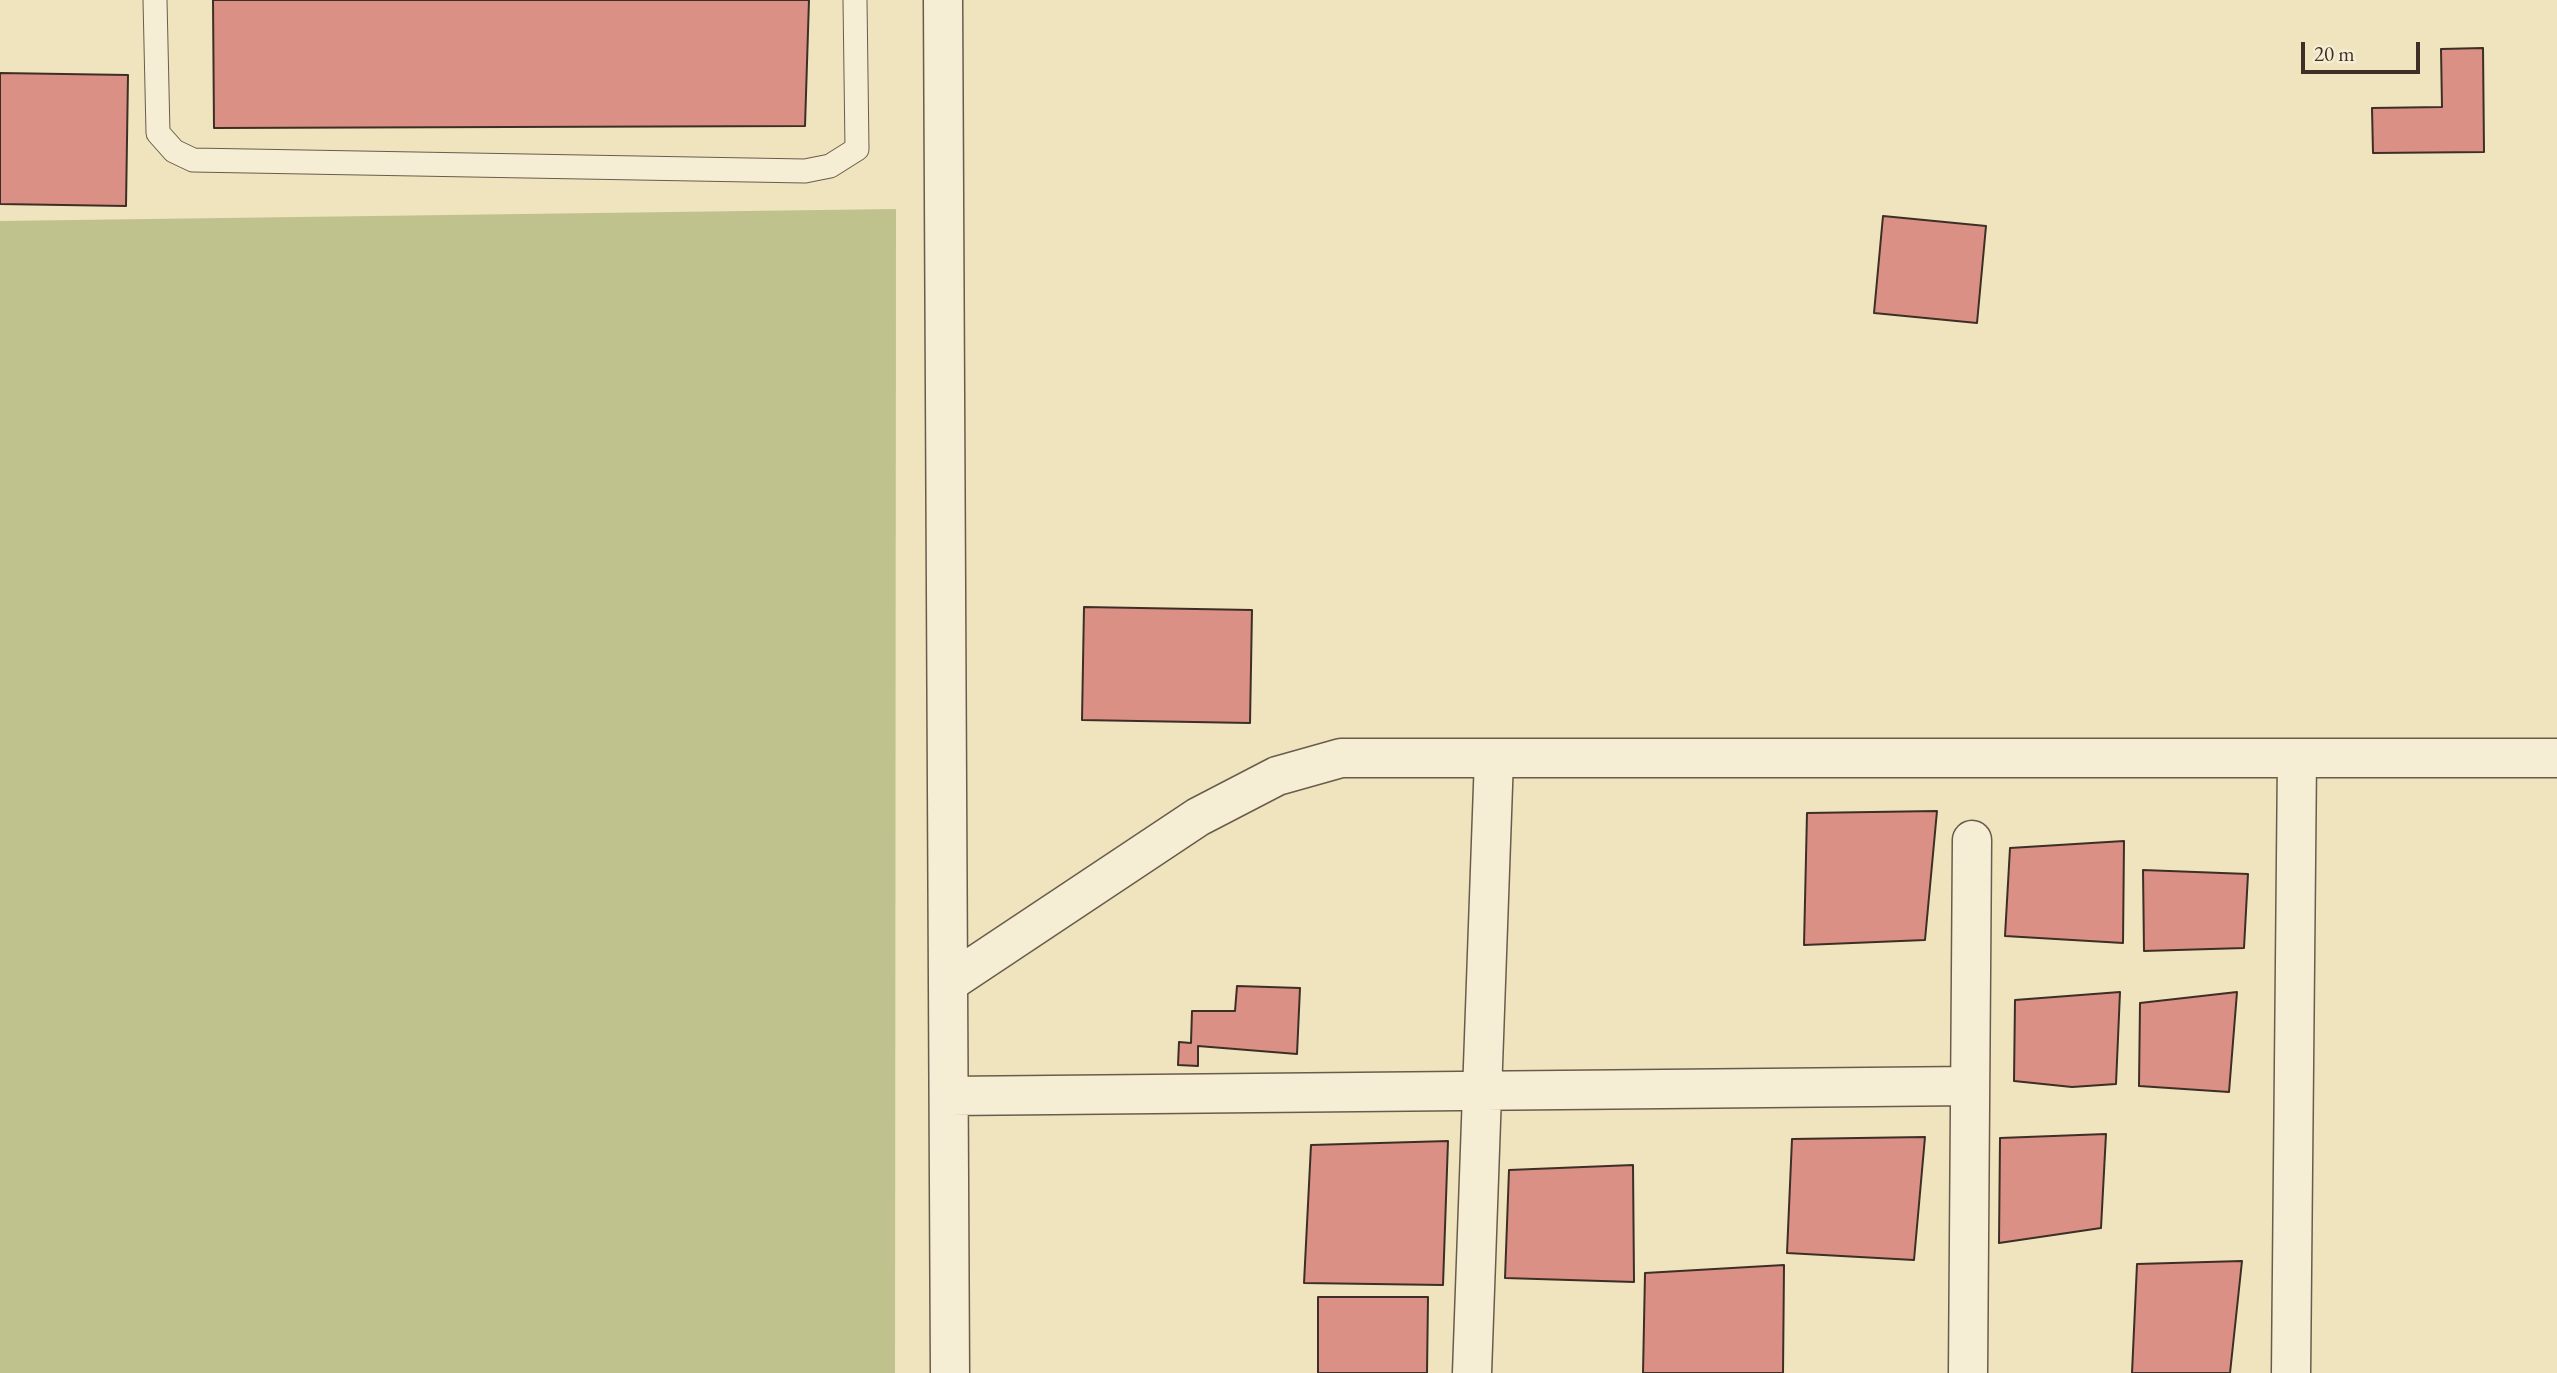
<!DOCTYPE html>
<html>
<head>
<meta charset="utf-8">
<style>
	body { margin:0 }
	#map { position:relative; width:2557px; height:1373px; overflow:hidden; background:#efe4bd; font-family:"EB Garamond",serif }
	canvas { display:block }
	.scale { position:absolute; left:2301px; top:42px; width:119px; height:32px; box-sizing:border-box; border:4px solid #3d2f26; border-top:0; padding-left:9px; font-size:21px; line-height:24px; white-space:nowrap; color:#3d2f26; -webkit-text-stroke:5px #f5edd4; paint-order:stroke }
</style>
</head>
<body>
<div id="map">
<canvas width="2557" height="1373"></canvas>
<div class="scale">20 m</div>
</div>
<script>
const ctx = document.querySelector('canvas').getContext('2d');
ctx.lineJoin = 'round';
function paint(path, color) {
  ctx.fillStyle = color;
  ctx.fill(path, 'evenodd');
}
function stroke(path, color, width, dash) {
  ctx.strokeStyle = color;
  ctx.lineWidth = width;
  ctx.lineCap = dash ? 'butt' : 'round';
  ctx.setLineDash(dash || []);
  ctx.stroke(path);
}
paint(new Path2D(`
	M896,209L895,1373H0V221Z`), '#bfc28d');
const building = new Path2D(`
	M213,0H809L805,126L214,128Z
	M2483,48L2484,152L2373,153L2372,108L2442,107L2441,49Z
	M0,73L128,75L126,206L0,204Z
	M1883,216L1986,226L1977,323L1874,313Z
	M1084,607L1252,610L1250,723L1082,720Z
	M1937,811L1925,940L1804,945L1807,813Z
	M2124,841L2123,943L2005,936L2010,848Z
	M2143,870L2248,874L2244,948L2144,951Z
	M1237,986L1300,988L1297,1054L1198,1046V1066L1178,1065L1179,1042L1191,1043L1192,1011H1235Z
	M2120,992L2116,1084L2072,1087L2014,1081L2015,1000Z
	M2237,992L2229,1092L2139,1086L2140,1003Z
	M2106,1134L2101,1228L1999,1243L2000,1138Z
	M1925,1137L1914,1260L1787,1253L1792,1139Z
	M1448,1141L1443,1285L1304,1283L1311,1145Z
	M1633,1165L1634,1282L1505,1278L1509,1170Z
	M2242,1261L2230,1373H2132L2137,1264Z
	M1784,1265L1783,1373H1643L1645,1273Z
	M1318,1297H1428L1427,1373H1318Z`);
paint(building, '#db9086');
stroke(building, '#3d2f26', 2);
const lane = new Path2D(`
	M155,0L158,133L174,151L193,160L805,171L830,166L857,149L855,0`);
const street = new Path2D(`
	M943,0L950,1373
	M950,982L1198,817L1277,776L1341,758H2557
	M950,1096L1970,1086
	M1472,1373L1494,758
	M1968,1373L1972,840
	M2291,1373L2297,758`);
stroke(lane, '#6a5c4c', 25);
stroke(street, '#6a5c4c', 41);
stroke(lane, '#f5edd4', 23);
stroke(street, '#f5edd4', 38);
</script>
</body>
</html>
